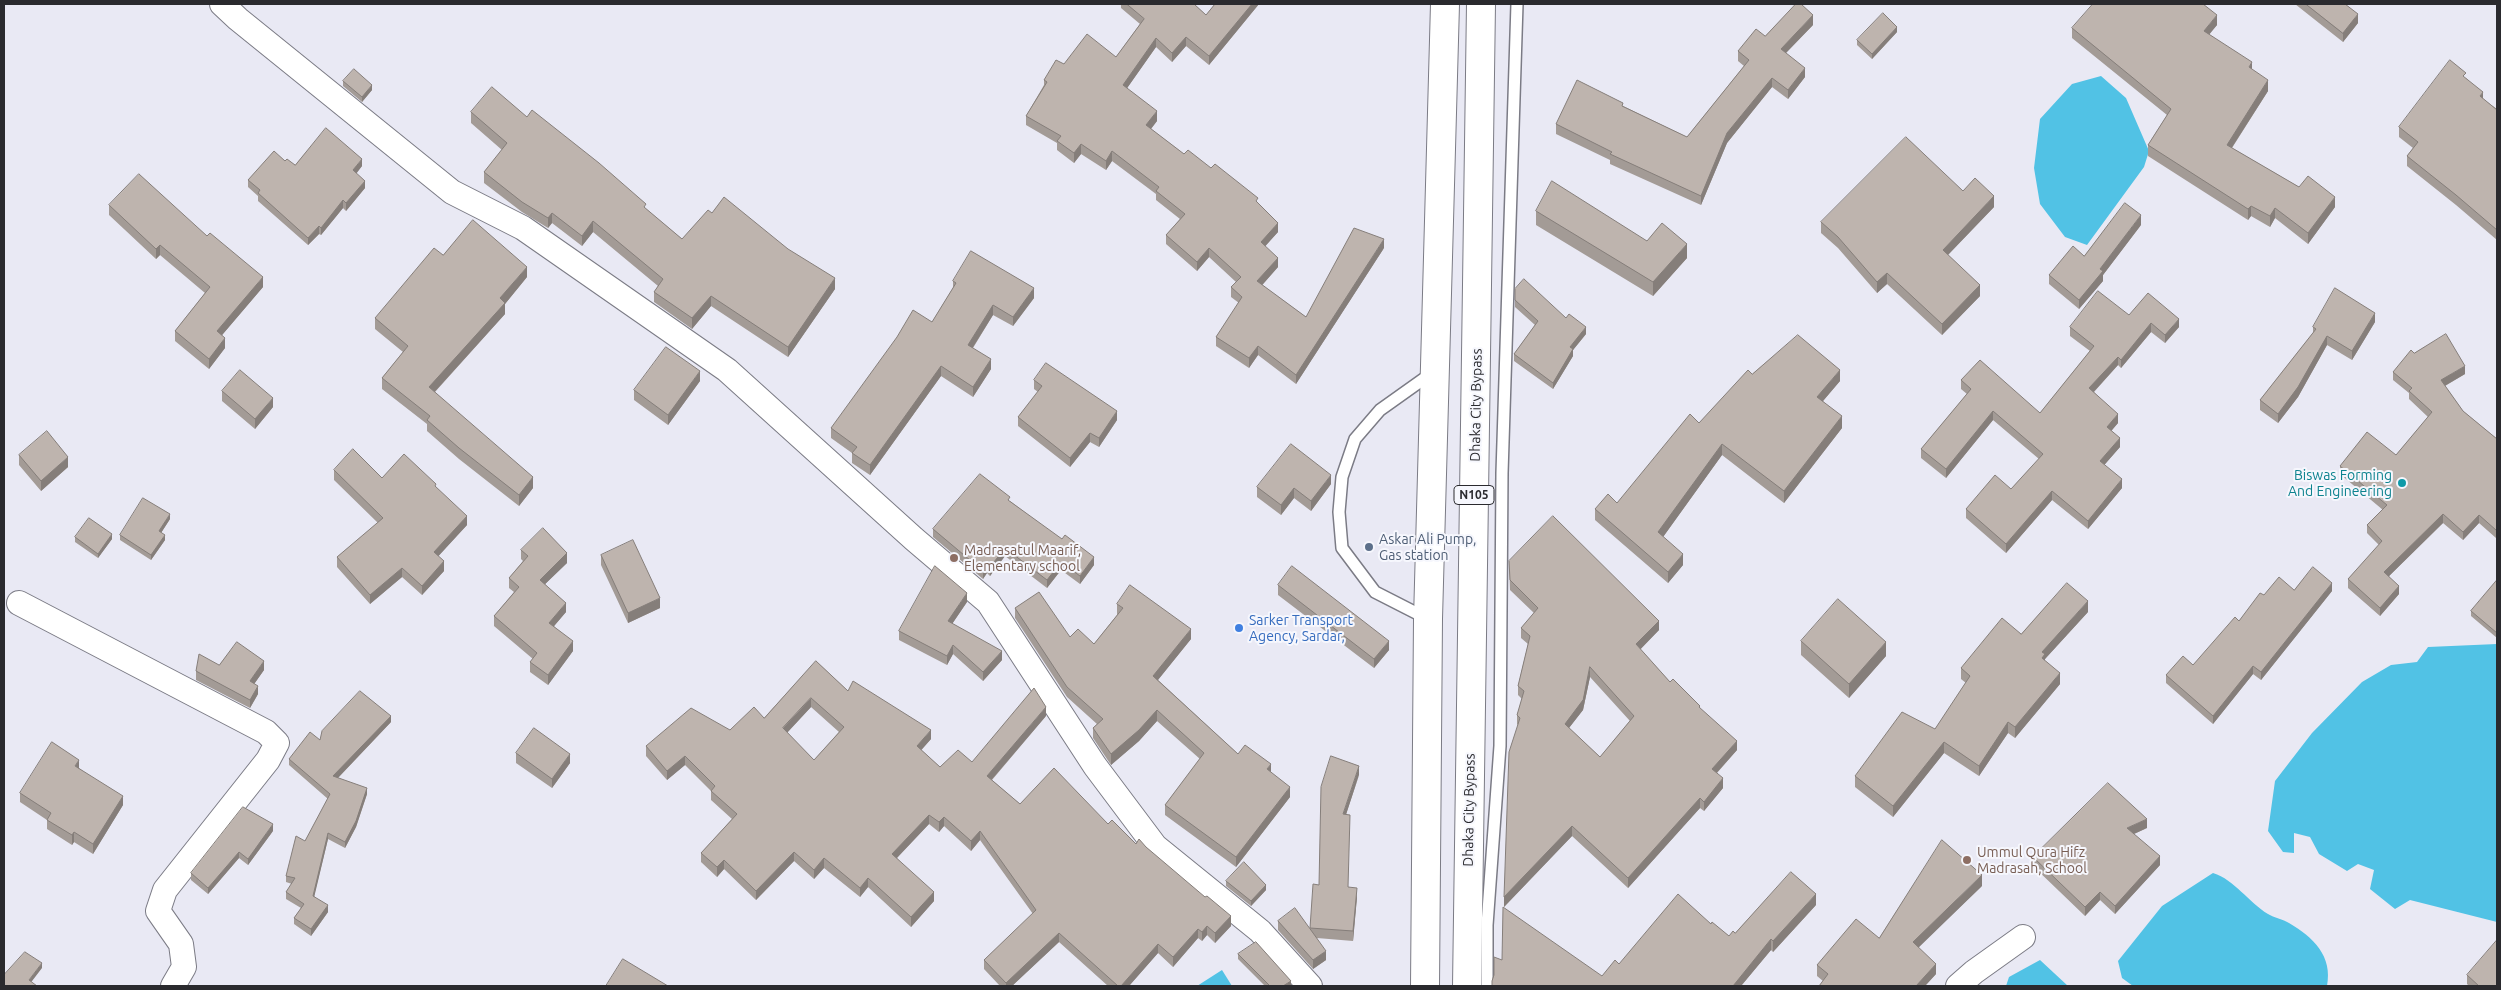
<!DOCTYPE html>
<html>
<head>
<meta charset="utf-8">
<style>
	body { margin:0 }
	#map { position:relative; width:2501px; height:990px; overflow:hidden; background:#e9e9f4; font-family:Ubuntu,sans-serif }
	canvas { display:block }
	.frame { position:absolute; inset:0; border:5px solid #2a2a2e; pointer-events:none }
</style>
</head>
<body>
<div id="map">
<canvas width="2501" height="990"></canvas>
<div class="frame"></div>
</div>
<script>
const ctx = document.querySelector('canvas').getContext('2d');
ctx.lineJoin = 'round';
function paint(path, color) {
  ctx.fillStyle = color;
  ctx.fill(path, 'evenodd');
}
function stroke(path, color, width, dash) {
  ctx.strokeStyle = color;
  ctx.lineWidth = width;
  ctx.lineCap = dash ? 'butt' : 'round';
  ctx.setLineDash(dash || []);
  ctx.stroke(path);
}
function label(font, color, halo, rows, align = 'center') {
  ctx.font = font + ' Ubuntu,sans-serif';
  ctx.lineWidth = 4;
  ctx.setLineDash([]);
  ctx.textBaseline = 'middle';
  ctx.strokeStyle = halo;
  ctx.fillStyle = color;
  for (const [text, x, y, turn = 0] of rows) {
    ctx.save();
    ctx.translate(x, y);
    ctx.rotate((+turn || 0) * Math.PI / 180);
    ctx.textAlign = isNaN(turn) ? turn : align;
    if (halo) ctx.strokeText(text, 0, 0);
    ctx.fillText(text, 0, 0);
    ctx.restore();
  }
}
paint(new Path2D(`
	M2101,76L2126,98L2149,151L2144,167L2087,245L2065,237L2040,204L2034,168L2040,119L2072,84Z
	M2497,644V922L2410,900L2395,909L2370,889L2374,870L2358,864L2347,871L2319,854L2310,837L2294,833V853L2283,852L2268,831L2275,781L2312,733L2362,682L2391,665L2417,662L2428,647Z
	M2213,873C2235,880 2248,902 2268,914C2274,918 2283,919 2289,923C2313,937 2333,956 2327,986H2133L2122,978L2118,961L2162,906Z
	M2040,960L2068,986H2006L2009,977Z
	M1222,970L1232,986H1197Z`), '#51c2e5');
const service = new Path2D(`
	M1426,618L1375,592L1342,548L1339,512L1342,477L1355,439L1380,410L1432,373
	M1487,986V925L1500,746L1502,473L1517,4`);
const minor = new Path2D(`
	M222,4L238,19L452,192L523,228L727,370L914,539L988,602L1095,766L1155,846L1260,931L1310,986
	M19,603L266,732L277,743L268,760L165,890L158,911L181,944L184,967L173,986
	M1958,986L1974,972L2023,937`);
const trunk = new Path2D(`
	M1425,986L1428,619L1445,4
	M1467,986L1481,4`);
stroke(service, '#7b7b85', 14);
stroke(minor, '#7b7b85', 26);
stroke(trunk, '#7b7b85', 30);
stroke(service, '#fff', 11);
stroke(minor, '#fff', 24);
stroke(trunk, '#fff', 28);
paint(new Path2D(`
	M1121,4H1194L1206,15L1215,4H1259L1209,65L1186,46L1172,62L1156,47L1127,88L1157,121L1151,129L1184,154L1258,203L1278,232L1265,246L1278,267L1262,285L1306,317L1384,248L1296,384L1258,355L1249,368L1216,346V337L1239,303L1231,297V287L1236,282L1209,257L1197,271L1166,244V235L1180,219L1156,200V194L1112,161L1106,170L1081,154L1074,163L1057,150V143L1026,125V116L1044,85V80L1064,64L1116,57L1140,24L1121,8Z
	M2295,4H2345L2358,23L2343,42Z
	M1813,25L1786,53L1805,77L1788,99L1772,87L1727,143L1701,205L1610,164V160L1556,134V124L1623,106L1687,137L1744,66L1738,61V51L1765,36Z
	M2217,25L2209,34L2252,70L2268,91L2232,148L2299,187L2335,207L2308,244L2275,218L2270,227L2251,216L2248,220L2148,156V145L2167,115L2072,38V28Z
	M1897,32L1872,59L1857,45V40Z
	M2466,78L2483,99L2497,109V240L2456,205L2407,166V156L2413,148L2399,137V127Z
	M343,81L372,90L362,102L343,86Z
	M471,112L527,117L646,209L682,239L712,213L835,289L788,357L711,306L692,329L654,302V292L658,286L593,232L582,246L552,223L548,228L522,212L484,183V172L502,150L471,123Z
	M285,161L295,165L362,166L356,173L365,188L346,211L343,208L321,235L319,234L308,245L258,201V196L248,187V180Z
	M1963,191L1994,207L1948,255L1980,296L1942,335L1887,284L1877,293L1838,248L1821,233V222Z
	M109,205L263,287L222,335L225,348L209,369L175,341V331L205,293L160,255L156,259L109,215Z
	M1536,211L1647,241L1687,258L1653,296L1536,225Z
	M2141,225L2103,275V281L2079,309L2049,284V275Z
	M527,277L505,304V314L435,392L533,488L519,506L459,459L427,431V424L382,389V378L403,352L375,329V318Z
	M953,281L1034,298L1013,326L993,315L973,348L991,369L973,397L941,376L870,475L852,463V453L831,438V428L932,322L953,288Z
	M1515,289L1566,318L1586,334L1573,350V356L1553,389L1514,361V354L1535,325L1515,307Z
	M2129,315L2179,327L2165,343L2151,332L2121,368L2118,365L2094,392L2118,423L2111,431L2120,447L2104,465L2122,488L2088,529L2052,500L2006,553L1966,518V509L2011,489L2039,459L1993,420L1946,478L1921,458V449L1967,394L1961,389V380L2040,413L2090,351L2070,336V327Z
	M2375,322L2352,360L2327,345L2298,397L2278,423L2260,410V400L2313,333V327Z
	M2393,372L2465,374L2445,386L2463,411L2497,439V537L2496,538L2479,523L2463,540L2443,523L2389,576L2399,594L2380,616L2348,588V579L2379,545L2367,533V525L2383,510L2340,474V466L2396,455L2428,417L2409,399V393L2393,380Z
	M1752,374L1840,381L1823,401L1842,428L1784,503L1722,455L1663,537L1683,565L1668,583L1595,520V509L1617,503L1699,423Z
	M1034,380L1117,420L1099,447L1090,442L1070,467L1018,426V417L1038,392L1034,389Z
	M700,381L668,425L634,400V390Z
	M222,391L273,407L255,429L222,401Z
	M19,455L68,467L41,491L19,465Z
	M334,470L436,487L467,525L438,556L444,571L422,595L402,577L370,604L337,567V557L378,523L334,480Z
	M1331,484L1311,511L1294,498L1281,515L1257,497V487Z
	M1010,501L1094,565L1080,584L1061,570L1047,588L1005,556L990,576L987,573L983,579L933,537V529Z
	M170,519L161,533L165,540L151,560L120,540V535Z
	M75,537L112,539L98,558L75,542Z
	M521,550L567,563L545,584L566,612L554,626L573,651L548,685L530,672V662L533,659L494,626V616L514,592L509,588V578L523,561L521,559Z
	M601,555L660,608L628,623L601,565Z
	M1509,561L1659,630L1640,649L1670,682L1700,709L1737,750L1717,773L1723,788L1704,811L1700,808L1628,888L1572,836L1504,907L1518,725L1517,724V715L1522,699L1518,695V686L1528,644L1521,638V628L1534,613L1510,590ZM1590,677L1630,721L1600,757L1569,728L1583,710Z
	M2497,580V638L2471,616V611Z
	M1278,585L1389,650L1374,668L1278,595Z
	M2294,590L2332,591L2261,680L2253,674L2213,724L2166,683V675L2193,665L2239,621L2264,595Z
	M967,602L952,624L1002,660L983,681L953,654L947,665L899,640V631Z
	M1117,604L1191,639L1158,680L1238,754L1271,772L1290,797L1236,867L1165,815V805L1200,759L1157,721L1139,741L1111,765L1093,738V728L1097,724L1067,697L1015,618V608L1070,637L1094,644L1117,615Z
	M2088,612L2045,659V661L2060,684L2015,738L2008,733L1979,776L1944,753L1893,817L1855,787V776L1935,729L1966,683L1961,679V668L2021,634Z
	M1801,641L1886,656L1849,698L1801,655Z
	M816,661L848,691L931,739L921,750L940,767L972,762L1046,716L992,780L1020,804L1108,824L1136,844L1146,847L1231,926L1215,943L1207,935L1202,941L1198,938L1173,967L1158,953L1129,986H1108L1059,942L1012,986H1000L984,969V960L1033,914L980,840L971,851L944,826L939,832L929,824L897,858L934,901L911,927L868,887L860,897L824,868L814,879L794,861L756,900L724,869L717,877L701,862V853L732,819L711,800V791L685,765L667,780L646,756V746L730,730L764,718ZM811,707L839,732L814,760L787,733Z
	M219,665L264,670L254,684L258,694L250,708L196,680V671Z
	M391,722L338,778L367,794L356,827L345,848L328,839L314,896L328,912L311,936L294,924V918L301,908L286,899V892L292,884L286,882V876L328,799L289,765V759L320,740Z
	M516,753L570,763L552,788L516,763Z
	M79,768L123,805L93,854L74,842L72,845L47,829V820L20,802V793Z
	M1359,775L1346,814L1348,887L1357,897L1353,941L1317,938L1326,960L1313,969L1278,930V921L1310,929L1319,885Z
	M2147,828L2134,834L2160,865L2115,914L2100,900L2085,916L2033,866V857Z
	M273,831L248,865L239,858L208,894L191,880V873Z
	M1226,881L1266,890L1251,906L1226,886Z
	M1982,886L1918,947L1936,974L1925,986H1819L1823,981L1817,976V965L1879,938Z
	M1816,905L1773,952L1771,950L1741,986H1492L1502,960L1602,976L1619,964L1711,924L1729,936Z
	M1238,954L1291,986H1265L1238,959Z
	M2467,975L2497,986H2469L2467,984Z`), '#a39b96');
paint(new Path2D(`
	M1252,4H1259L1209,65V56Z
	M2358,14V23L2343,42V33Z
	M1813,15V25L1781,58V49Z
	M2217,15V25L2204,41V31Z
	M1897,27V32L1872,59V54Z
	M1186,37V46L1172,62V53Z
	M1156,38V47L1123,94V85Z
	M2252,62V72L2249,67Z
	M1805,68V77L1788,99V90Z
	M1772,78V87L1727,143L1701,205V196L1727,133Z
	M2268,80V91L2227,155V145Z
	M372,85V90L362,102V97Z
	M2483,92V101L2480,96Z
	M1157,111V121L1146,135V125Z
	M1081,144V154L1074,163V153Z
	M1112,151V161L1106,170V161Z
	M362,159V166L353,178V170Z
	M365,181V188L346,211V203Z
	M1994,196V207L1943,260V250Z
	M2335,197V207L2308,244V233Z
	M343,200V208L321,235V228Z
	M2251,206V216L2248,220V209Z
	M2275,208V218L2270,227V216Z
	M552,213V223L548,228V218Z
	M2141,215V225L2103,275V281L2079,309V300L2100,269Z
	M593,221V232L582,246V236Z
	M1278,223V232L1261,251V242Z
	M319,226V234L308,245V238Z
	M1384,239V248L1296,384V375Z
	M1687,244V258L1653,296V282Z
	M160,245V255L156,259V249Z
	M1209,248V257L1197,271V262Z
	M1278,258V267L1257,291V281Z
	M527,267V277L505,304V314L429,398V387L500,298Z
	M1887,273V284L1877,293V282Z
	M263,277V287L217,341V331Z
	M835,278V289L788,357V347Z
	M1980,285V296L1942,335V324Z
	M1034,288V298L1013,326V317Z
	M711,296V306L692,329V318Z
	M993,305V315L968,355V345Z
	M2375,313V322L2352,360V351Z
	M2179,319V327L2165,343V335Z
	M2151,323V332L2121,368V360Z
	M1586,327V334L1573,350V356L1553,389V383L1570,347Z
	M2327,336V345L2298,397L2278,423V414Z
	M225,338V348L209,369V359Z
	M1258,346V355L1249,368V358Z
	M2118,357V365L2089,397V388Z
	M991,359V369L973,397V387Z
	M941,366V376L870,475V465Z
	M2465,366V374L2441,388V380Z
	M1840,370V381L1817,408V397Z
	M700,371V381L668,425V415Z
	M273,398V407L255,429V419Z
	M1117,411V420L1099,447V438Z
	M1993,411V420L1946,478V469Z
	M2118,414V423L2107,436V427Z
	M1842,416V428L1784,503V491Z
	M1090,433V442L1070,467V458Z
	M2120,438V447L2100,470V461Z
	M1722,444V455L1658,544V532Z
	M68,457V467L41,491V481Z
	M1331,475V484L1311,511V501Z
	M533,477V488L519,506V495Z
	M2122,479V488L2088,529V521Z
	M1294,488V498L1281,515V505Z
	M2052,491V500L2006,553V544Z
	M170,514V519L159,536V531Z
	M2443,514V523L2384,581V572Z
	M2479,515V523L2463,540V532Z
	M467,516V525L434,561V552Z
	M112,534V539L98,558V554Z
	M165,535V540L151,560V555Z
	M1005,548V556L990,576V567Z
	M567,553V563L540,589V580Z
	M1683,554V565L1668,583V572Z
	M1094,557V565L1080,584V576Z
	M444,561V571L422,595V586Z
	M1061,562V570L1047,588V580Z
	M987,565V573L983,579V571Z
	M402,568V577L370,604V595Z
	M2332,583V591L2261,680V672Z
	M2399,586V594L2380,616V608Z
	M967,593V602L948,630V621Z
	M660,598V608L628,623V613Z
	M2088,601V612L2045,659V665L2042,669V652Z
	M566,603V612L549,632V623Z
	M1659,621V630L1636,654V644Z
	M1191,629V639L1153,686V676Z
	M573,641V651L548,685V675Z
	M1389,641V650L1374,668V659Z
	M1886,642V656L1849,698V684Z
	M953,645V654L947,665V656Z
	M1002,651V660L983,681V672Z
	M264,661V670L250,690V681Z
	M2253,666V674L2213,724V716Z
	M1590,667V677L1583,710L1565,733V724Z
	M2060,673V684L2015,738V727Z
	M258,686V694L250,708V700Z
	M811,698V707L783,737V728Z
	M1046,707V716L987,785V776Z
	M1157,710V721L1139,741L1111,765V754Z
	M391,716V722L333,783V776Z
	M2008,722V733L1979,776V766Z
	M931,730V739L917,755V746Z
	M1737,741V750L1712,778V769Z
	M1944,742V753L1893,817V806Z
	M570,754V763L552,788V779Z
	M685,756V765L667,780V771Z
	M79,760V770L75,766Z
	M1271,764V774L1267,769Z
	M1359,766V775L1343,824V814Z
	M1723,778V788L1704,811V802Z
	M1290,787V797L1236,867V857Z
	M367,788V794L356,827L345,848V842Z
	M123,796V805L93,854V844Z
	M1700,798V808L1628,888V878Z
	M929,815V824L892,863V854Z
	M944,817V826L939,832V822Z
	M2147,819V828L2127,837V828Z
	M273,824V831L248,865V859Z
	M1572,826V836L1504,907V897Z
	M980,831V840L971,851V841Z
	M74,832V842L72,845V835Z
	M328,833V839L313,902V896Z
	M239,852V858L208,894V888Z
	M794,852V861L756,900V891Z
	M2160,856V865L2115,914V906Z
	M824,858V868L814,879V870Z
	M724,860V869L717,877V867Z
	M1982,875V886L1913,953V942Z
	M868,878V887L860,897V888Z
	M1266,885V890L1251,906V901Z
	M1357,888V897L1353,941V931Z
	M934,892V901L911,927V917Z
	M2100,892V900L2085,916V907Z
	M1816,894V905L1773,952V941Z
	M328,905V912L311,936V929Z
	M1231,916V926L1215,943V933Z
	M1207,926V935L1202,941V932Z
	M1198,929V938L1173,967V957Z
	M1059,933V942L1012,986H1006V983Z
	M1771,939V950L1741,986H1733Z
	M1158,944V953L1129,986H1121Z
	M1326,951V960L1313,969V960Z
	M42,963V968L29,985V980Z
	M1936,964V974L1925,986H1916Z
	M1291,981V986H1283Z`), '#857e7a');
const building = new Path2D(`
	M1127,4H1194L1206,15L1215,4H1252L1209,56L1186,37L1172,53L1156,38L1123,85L1157,111L1146,125L1184,154L1188,150L1211,168L1215,164L1258,198L1256,201L1278,223L1261,242L1278,258L1257,281L1306,317L1354,228L1384,239L1296,375L1258,346L1249,358L1216,337L1242,297L1231,287L1241,277L1209,248L1197,262L1166,235L1185,214L1156,191L1159,187L1112,151L1106,161L1081,144L1074,153L1057,141L1061,136L1026,116L1047,82L1044,80L1056,60L1064,64L1087,34L1116,57L1144,19Z
	M1796,4H1801L1813,15L1781,49L1805,68L1788,90L1772,78L1727,133L1701,196L1610,154L1612,152L1556,124L1577,80L1623,103L1622,106L1687,137L1749,60L1738,51L1756,29L1765,36Z
	M2093,4H2203L2217,15L2204,31L2252,62L2249,67L2268,80L2227,145L2299,187L2308,176L2335,197L2308,233L2275,208L2270,216L2251,206L2248,209L2148,145L2171,109L2072,28Z
	M2306,4H2345L2358,14L2343,33Z
	M1883,13L1897,27L1872,54L1857,40Z
	M2450,60L2466,73L2463,76L2483,92L2480,96L2497,110V230L2456,195L2407,156L2418,142L2399,127Z
	M354,69L372,85L362,97L343,81Z
	M492,87L527,117L532,110L599,163L646,204L644,207L682,239L708,210L712,213L724,197L788,249L835,278L788,347L711,296L692,318L654,292L663,279L593,221L582,236L552,213L548,218L522,202L484,172L507,143L471,112Z
	M326,128L362,159L353,170L365,181L346,203L343,200L321,228L319,226L308,238L258,193L260,190L248,180L274,151L285,161L287,159L295,165Z
	M1906,137L1963,191L1975,178L1994,196L1943,250L1980,285L1942,324L1887,273L1877,282L1838,237L1821,222Z
	M139,174L207,236L210,233L263,277L217,331L225,338L209,359L175,331L210,287L160,245L156,249L109,205Z
	M1552,181L1647,241L1662,223L1687,244L1653,282L1536,211Z
	M2125,203L2141,215L2100,269L2103,271L2079,300L2049,275L2073,246L2084,256Z
	M473,220L527,267L500,298L505,303L429,387L533,477L519,495L459,448L427,420L430,416L382,378L408,346L375,318L434,248L443,255Z
	M971,251L1034,288L1013,317L993,305L968,345L991,359L973,387L941,366L870,465L852,453L857,447L831,428L897,337L913,310L932,322L956,283L953,281Z
	M1524,279L1566,318L1569,314L1586,327L1570,347L1573,349L1553,383L1514,354L1538,321L1515,300V289Z
	M2335,288L2375,313L2352,351L2327,336L2298,387L2278,414L2260,400L2316,329L2313,327Z
	M2098,291L2129,315L2148,293L2179,319L2165,335L2151,323L2121,360L2118,357L2089,388L2118,414L2107,427L2120,438L2100,461L2122,479L2088,521L2052,491L2006,544L1966,509L1995,475L2011,489L2043,454L1993,411L1946,469L1921,449L1971,389L1961,380L1980,360L2040,413L2094,346L2070,327Z
	M2446,334L2465,366L2441,380L2463,411L2497,439V529L2496,530L2479,515L2463,532L2443,514L2384,572L2399,586L2380,608L2348,579L2382,541L2367,525L2387,505L2340,466L2367,432L2396,455L2432,412L2409,391L2412,388L2393,372L2411,350L2414,353Z
	M1798,335L1840,370L1817,397L1842,416L1784,491L1722,444L1658,532L1683,554L1668,572L1595,509L1608,494L1617,503L1690,414L1699,423L1748,370L1752,374Z
	M666,347L700,371L668,415L634,390Z
	M1046,363L1117,411L1099,438L1090,433L1070,458L1018,417L1042,386L1034,380Z
	M240,370L273,398L255,419L222,391Z
	M47,431L68,457L41,481L19,455Z
	M1291,444L1331,475L1311,501L1294,488L1281,505L1257,487Z
	M353,449L382,478L404,454L436,484L435,486L467,516L434,552L444,561L422,586L402,568L370,595L337,557L383,518L334,470Z
	M980,474L1010,497L1008,500L1062,539L1065,535L1094,557L1080,576L1061,562L1047,580L1005,548L990,567L987,565L983,571L933,529Z
	M143,498L170,514L159,531L165,535L151,555L120,535Z
	M1553,516L1659,621L1636,644L1670,682L1673,679L1700,706L1699,707L1737,741L1712,769L1723,778L1704,802L1700,798L1628,878L1572,826L1504,897L1509,752L1520,718L1517,715L1524,691L1518,686L1530,636L1521,628L1538,608L1510,580L1509,561ZM1590,667L1634,716L1600,757L1565,724L1583,700Z
	M89,518L112,534L98,554L75,537Z
	M543,528L567,553L540,580L566,603L549,623L573,641L548,675L530,662L537,653L494,616L519,587L509,578L528,556L521,550Z
	M633,540L660,598L628,613L601,555Z
	M935,566L967,593L948,621L1002,651L983,672L953,645L947,656L899,631Z
	M1292,566L1389,641L1374,659L1278,585Z
	M2313,567L2332,583L2261,672L2253,666L2213,716L2166,675L2183,656L2193,665L2235,617L2239,621L2260,593L2264,595L2279,577L2294,590Z
	M2497,580V633L2471,611Z
	M2067,583L2088,601L2042,652L2045,654L2042,658L2060,673L2015,727L2008,722L1979,766L1944,742L1893,806L1855,776L1902,712L1935,729L1970,676L1961,668L2002,618L2021,634Z
	M1130,585L1191,629L1153,676L1238,754L1245,745L1271,764L1267,769L1290,787L1236,857L1165,805L1204,753L1157,710L1139,730L1111,754L1093,728L1103,719L1067,687L1015,608L1039,592L1070,637L1078,629L1094,644L1123,608L1117,604Z
	M1838,599L1886,642L1849,684L1801,641Z
	M237,642L264,661L250,681L258,686L250,700L196,671L199,654L219,665Z
	M816,661L848,691L853,681L931,730L917,746L940,767L958,750L972,762L1034,688L1046,707L987,776L1020,804L1054,768L1108,824L1112,820L1136,844L1139,839L1146,847L1205,897L1207,896L1231,916L1215,933L1207,926L1202,932L1198,929L1173,957L1158,944L1121,986H1118L1059,933L1006,983L984,960L1036,910L980,831L971,841L944,817L939,822L929,815L892,854L934,892L911,917L868,878L860,888L824,858L814,870L794,852L756,891L724,860L717,867L701,853L737,814L711,791L715,786L685,756L667,771L646,746L691,708L730,730L754,707L764,718ZM811,698L844,727L814,760L783,728Z
	M360,691L391,716L333,776L367,788L356,821L345,842L328,833L313,896L328,905L311,929L294,918L304,904L286,892L295,878L286,876L296,836L305,841L330,794L289,759L310,732L320,740L322,731Z
	M534,728L570,754L552,779L516,753Z
	M52,742L79,760L75,766L123,796L93,844L74,832L72,835L47,820L51,813L20,793Z
	M1331,756L1359,766L1343,814L1350,815L1348,887L1357,888L1353,931L1310,928L1313,884L1319,885L1321,787Z
	M2108,783L2147,819L2127,828L2160,856L2115,906L2100,892L2085,907L2033,857Z
	M243,807L273,824L248,859L239,852L208,888L191,873Z
	M1942,840L1982,875L1913,942L1936,964L1916,986H1819L1828,974L1817,965L1856,919L1879,938Z
	M1244,862L1266,885L1251,901L1226,881Z
	M1791,872L1816,894L1773,941L1771,939L1733,986H1492V981L1494,975V957L1502,960L1503,907L1602,976L1615,960L1619,964L1678,894L1711,924L1712,922L1729,936L1733,931L1735,933Z
	M1295,908L1326,951L1313,960L1278,921Z
	M2497,940V986H2479L2467,975Z
	M1256,942L1291,981L1283,986H1270L1238,954Z
	M25,952L42,963L29,980L37,986H4V975Z
	M623,959L668,986H606Z`);
paint(building, '#beb4ae');
stroke(building, '#857e7a', 1);
for (const [x, y, r, color] of [
	[2402,483,5,"#0f9aa8"],
	[1369,547,5,"#5c6f8a"],
	[954,558,5,"#8d6e63"],
	[1239,628,5,"#3f7fe0"],
	[1967,860,5,"#8d6e63"]
]) {
  const dot = new Path2D();
  dot.arc(x, y, r, 0, 2 * Math.PI);
  ctx.fillStyle = color;
  ctx.fill(dot);
  stroke(dot, '#f6f7fd', 2);
}
for (const [x, y, w] of [
	[1474,495,40]
]) {
  const box = new Path2D();
  box.roundRect(x - w / 2, y - 9.5, w, 19, 4);
  ctx.fillStyle = '#f6f7fd';
  ctx.fill(box);
  stroke(box, '#2a2a2e', 1);
}
label('bold 12px', '#2a2a2e', null, [
	["N105",1474,495]
]);
label('14px', '#2a2a2e', '#f6f7fd', [
	["Dhaka City Bypass",1476,405,-89],
	["Dhaka City Bypass",1469,810,-89]
]);
label('14px', '#0d838f', '#f6f7fd', [
	["Biswas Forming",2392,475],
	["And Engineering",2392,491]
], 'right');
label('14px', '#4e5e75', '#f6f7fd', [
	["Askar Ali Pump,",1379,539],
	["Gas station",1379,555]
], 'left');
label('14px', '#785e54', '#f6f7fd', [
	["Madrasatul Maarif,",964,550],
	["Elementary school",964,566],
	["Ummul Qura Hifz",1977,852],
	["Madrasah, School",1977,868]
], 'left');
label('14px', '#366cbe', '#f6f7fd', [
	["Sarker Transport",1249,620],
	["Agency, Sardar,",1249,636]
], 'left');
</script>
</body>
</html>
